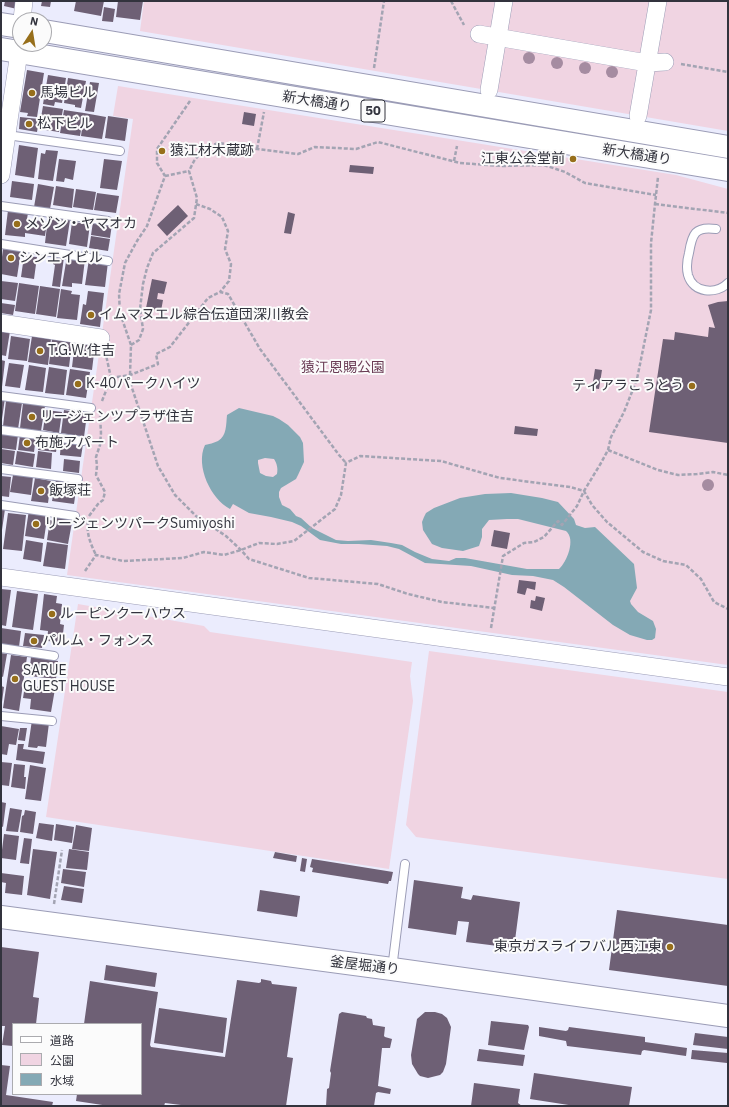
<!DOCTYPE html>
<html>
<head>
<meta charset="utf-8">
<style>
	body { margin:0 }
	#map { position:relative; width:729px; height:1107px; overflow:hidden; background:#ebecfd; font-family:"IBM Plex Sans","Noto Sans JP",sans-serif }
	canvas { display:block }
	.frame { position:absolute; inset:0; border:2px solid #32333d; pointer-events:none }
	.legend { position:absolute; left:12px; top:1023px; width:130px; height:72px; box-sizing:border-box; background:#fbfbfb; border:1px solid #ababaf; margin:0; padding:5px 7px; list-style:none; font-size:12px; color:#32333d }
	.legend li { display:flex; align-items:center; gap:8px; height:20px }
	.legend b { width:20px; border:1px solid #ababaf }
	.north { position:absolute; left:12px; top:12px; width:40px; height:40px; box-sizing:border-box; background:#fbfbfb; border:1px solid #ababaf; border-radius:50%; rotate:12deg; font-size:11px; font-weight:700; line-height:16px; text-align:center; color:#32333d }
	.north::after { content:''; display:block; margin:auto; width:14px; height:18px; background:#976f1b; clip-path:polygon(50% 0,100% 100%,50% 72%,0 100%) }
</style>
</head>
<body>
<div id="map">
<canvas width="729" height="1107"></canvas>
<div class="frame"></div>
<ul class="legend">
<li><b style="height:5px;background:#fff"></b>道路</li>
<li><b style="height:11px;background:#f0d4e2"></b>公園</li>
<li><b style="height:11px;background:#84a9b5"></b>水域</li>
</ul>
<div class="north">N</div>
</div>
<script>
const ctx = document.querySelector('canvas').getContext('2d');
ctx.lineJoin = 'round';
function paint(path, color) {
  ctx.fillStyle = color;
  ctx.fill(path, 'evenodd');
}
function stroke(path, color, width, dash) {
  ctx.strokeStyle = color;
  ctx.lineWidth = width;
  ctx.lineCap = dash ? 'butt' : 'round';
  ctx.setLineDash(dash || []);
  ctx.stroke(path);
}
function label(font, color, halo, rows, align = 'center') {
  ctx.font = font + ' "IBM Plex Sans","Noto Sans JP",sans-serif';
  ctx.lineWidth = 4;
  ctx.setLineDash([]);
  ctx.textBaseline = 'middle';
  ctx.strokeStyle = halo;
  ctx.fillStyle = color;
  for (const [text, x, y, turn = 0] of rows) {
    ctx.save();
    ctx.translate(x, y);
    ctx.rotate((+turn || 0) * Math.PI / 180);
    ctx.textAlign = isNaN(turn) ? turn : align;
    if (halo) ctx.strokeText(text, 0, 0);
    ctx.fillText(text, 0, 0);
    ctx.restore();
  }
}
paint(new Path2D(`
	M144,1H728V131L140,31Z
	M118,86L676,175L728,189V665L67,575L133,119L113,116Z
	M78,604L204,626L210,632L412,662L410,676L413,701L389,869L46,817Z
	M429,651L728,692V879L416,837L406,825Z`), '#f0d4e2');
paint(new Path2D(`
	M239,408L273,416L279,419L288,425L300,437L303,443L304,462L298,475L296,479L281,488L279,492V497L282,505L290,509L296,516L301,518L312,528L336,540L348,541L371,540L391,543L402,545L415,552L432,559L449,561L456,558H465L527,569H559C567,562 576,539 566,531L518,519H507L489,520L482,529V537L479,546L463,551L442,548L432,544L423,530L422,522L424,517L426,513L434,508L460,498L485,494L511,493L542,498L558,502L574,519L576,525L585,528L595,527L634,564L637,588L630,601L631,604L638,612L653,621L656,629L655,638L652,640H647L630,635L613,625L564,587L553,580L533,576L512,575L471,566L425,563L399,549L387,546L359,544H341L320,540L301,526L292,522L271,517L249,513L233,504L230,509C211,499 195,466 205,445C209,444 214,443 218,441C227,436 226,424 227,415ZM265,458L274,459C277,464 278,468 277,474L273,477L266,476L260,473L258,463V460Z`), '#84a9b5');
paint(new Path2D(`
	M5,1H18L17,9L4,6Z
	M42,1H51L50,7L41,6Z
	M76,1H104L101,16L74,11Z
	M118,1H143L140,20L116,17Z
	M104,7L115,9L113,22L102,21Z
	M27,70L44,73L37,117L27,116L28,113L20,112Z
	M48,75L66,78L62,103L55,102L54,106L43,104Z
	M68,78L86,81L81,108L75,107V105L64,103Z
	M90,82L99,83L94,112L85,111Z
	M43,106L63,109L59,132L39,129Z
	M64,110L84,113L80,136L60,133Z
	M244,112L256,114L254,126L242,124Z
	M84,113L106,117L102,139L81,136Z
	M108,116L128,119L125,141L105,138Z
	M20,117L39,119L37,132L19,129Z
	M19,145L38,148L34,178L15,175Z
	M46,150L58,151L53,181L38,179L41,153L45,154Z
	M59,159L76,161L73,180L65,178L64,182L56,181Z
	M104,159L122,161L117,190L100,188Z
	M350,165L374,167L373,174L349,172Z
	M12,181L34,184L32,200L10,197Z
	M38,184L54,187L50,209L34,207Z
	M56,186L74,189L72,208L53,205Z
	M76,189L96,192L93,210L73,207Z
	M97,193L119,196L116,213L94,210Z
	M178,205L188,216L167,236L157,225Z
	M8,210L28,213L27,219L47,222L45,236L25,233V237L5,235Z
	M288,212L295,214L291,234L284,233Z
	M48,217L70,220L66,246L45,243Z
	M72,222L90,224L87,247L69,244Z
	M93,222L112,224L110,238L91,235Z
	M91,236L110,239L108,251L89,248Z
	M3,249L21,251L17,277L1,274V265Z
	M24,256L37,257L34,279L21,277Z
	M54,256L64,257L60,287L52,286L55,265L53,264Z
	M67,256L85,259L82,284L72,283V287L62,286Z
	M89,259L108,262L105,287L85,285Z
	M152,279L167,282L164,294L158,293L157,299L163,300L161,311L146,308Z
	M1,281L18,283L15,301L1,299Z
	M19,283L39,286L35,314L15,311Z
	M40,286L60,289L56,317L36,314Z
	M61,289L72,291L71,294L80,295L77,320L57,318Z
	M88,291L104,293L100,327L80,324L83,304L86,305Z
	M728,301V443L649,432L663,339L674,340L675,332L708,337L709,327L715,328L708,305L718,302Z
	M1,303L15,305L13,315L1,313Z
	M1,329L10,331L6,356L1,355Z
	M11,336L30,339L27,361L8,359Z
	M32,336L51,339L48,365L28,362Z
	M52,339L72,342L69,367L49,364Z
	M75,342L95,345L92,370L72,367Z
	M1,360L5,361L2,387H1Z
	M9,363L24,365L20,388L5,386Z
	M29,365L46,368L43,392L25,390Z
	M49,367L67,370L64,395L45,393Z
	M70,369L90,372L86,398L66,395Z
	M595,369L602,370L599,389L592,388Z
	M1,398H5L2,419H1Z
	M6,401L22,403L18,429L3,426Z
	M23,403L45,406L41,431L20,428Z
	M46,410L62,412L59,433L43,430Z
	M64,410L87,414L84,437L61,433Z
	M515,426L538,429L537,436L514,434Z
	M2,432L18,435L16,450L1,448Z
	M20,435L36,437L34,452L18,450Z
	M40,437L58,440L56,452L38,450Z
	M61,441L83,444L81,457L60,455Z
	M1,449L15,451L13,465L1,463Z
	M17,451L35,454L33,467L15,464Z
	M38,451L52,453L51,469L36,467Z
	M64,459L80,461L79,473L63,471Z
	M13,475L33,477L31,495L10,492Z
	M1,476L11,477L9,497L1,496Z
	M35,478L51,481L48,503L31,501Z
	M56,480L77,483L74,504L52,501Z
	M1,509H5L2,530H1Z
	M29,510L48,512L44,539L25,536Z
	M8,513L26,515L22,551L3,549Z
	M54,514L73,517L68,544L47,540L50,520L53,521Z
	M494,530L510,533L507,549L491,546Z
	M26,540L43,543L41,562L23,559Z
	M47,542L68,545L65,569L43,566Z
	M519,580L536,582L535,590L527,588L525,595L517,593Z
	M1,589L11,590L6,626L1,625Z
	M17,591L38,594L33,630L12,627Z
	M44,594L57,596L56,603L62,604L60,624L64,625L62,642L47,641L48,631L40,630Z
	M536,596L545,598L542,611L530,608L531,600L535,601Z
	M1,628L21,631L19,647L1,644Z
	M25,633L44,635L42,648L23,646Z
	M1,653L7,654L3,677L1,676Z
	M11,655L27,657L19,711L3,708Z
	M31,657L58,661L56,679L29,676Z
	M25,685L55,689L51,712L30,709L31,699L23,698Z
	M1,686L4,687L2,702H1Z
	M32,720L49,723L46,747L38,746L37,748L28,747Z
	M1,726L19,729L16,745L9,744L7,755L1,754Z
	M20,728H27L25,741L18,740Z
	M18,744H24L23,749L45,752L43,764L16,760Z
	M1,762L12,763L9,786L1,785Z
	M14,764L25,765L24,777H26L25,789L11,787Z
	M30,765L46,768L41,801L25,799Z
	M1,802L6,803L3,827L1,826Z
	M10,808L22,810L18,832L6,831Z
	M25,810L36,812L33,834L20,832L22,816L24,815Z
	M39,823L54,825L52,841L36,838Z
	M56,824L74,827L72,843L54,840Z
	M76,825L92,828L89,851L72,849Z
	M4,834L19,836L16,860L1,858Z
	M24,838L32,839L29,864L20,863Z
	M33,849L57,852L50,899L27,895Z
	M69,849L89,852L87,870L66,868Z
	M275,852L297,856L296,862L273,858Z
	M302,858L307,859L305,872L300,871Z
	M312,859L393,872L391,881H389L388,884L312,872L313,868L310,867Z
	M63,869L86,872L84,887L61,883Z
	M1,873L24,876L22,895L5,893L6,883L1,882Z
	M414,880L463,887L461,898L471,900L473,895L520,902L514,948L466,942L469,922L458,921L456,935L408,928Z
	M64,886L84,889L82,903L61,900Z
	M260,890L300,896L297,917L257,911Z
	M617,910L728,925V986L609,970Z
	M1,947L39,952L33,997L39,998L36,1024H13V1046L2,1045L5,1026H1Z
	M106,965L157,973L155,987L104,980Z
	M261,979L271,981L272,984L297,987L287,1057L293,1058L286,1106H189L165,1103L164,1106H109L76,1101L77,1094H141V1024H84L90,981L158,992L150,1045L151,1047L225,1057L237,980L259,983L261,982Z
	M159,1008L227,1018L223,1053L154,1043Z
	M342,1012L366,1016L367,1018L372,1019L373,1025L385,1027L384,1036L385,1037L392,1039L390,1048H382L378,1086L391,1089L390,1094L378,1092L376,1093L374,1106H326L327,1089L329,1088L331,1073L330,1071L339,1014Z
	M425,1012H435L442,1014L447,1018L451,1027L446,1064L443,1072L440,1075L428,1078L420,1076L418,1074L412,1064L411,1055L417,1019Z
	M491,1021L528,1025L529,1027L524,1050L488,1045Z
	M539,1027L566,1031L568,1030L569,1027L645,1037V1042L687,1048L686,1056L644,1050L642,1051L641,1055L567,1046L566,1041L539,1036Z
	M695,1033L728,1037V1049L693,1045Z
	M479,1049L525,1055L523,1066L477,1061Z
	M692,1050L728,1053L727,1063L691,1059Z
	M1,1065L10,1066L6,1095L53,1102L52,1106H1Z
	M534,1073L632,1087L629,1106H575L530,1099Z
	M474,1083L520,1089L518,1103L522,1106H471Z`), '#6e6075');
const lane = new Path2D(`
	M7,135L120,151
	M1,206L108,221
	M716,229C695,226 692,234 689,253C687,260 686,267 688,275C693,293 716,295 728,283
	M1,244L108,261
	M1,396L91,408
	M1,430L83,441
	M1,469L78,479
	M1,505L75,516
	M1,648L54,656
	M1,716L52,721
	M392,969L405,864`);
const street = new Path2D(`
	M22,20L24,1
	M479,34L647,63L665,62
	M489,90L504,1
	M638,116L658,1
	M1,175L19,52
	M1,323L101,338
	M1,577L728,677`);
const secondary = new Path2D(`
	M1,917L392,969L728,1016`);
const primary = new Path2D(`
	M1,24L20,27
	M44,31L728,147
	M1,49L728,170`);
stroke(lane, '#9b9cb6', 10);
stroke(street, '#9b9cb6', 18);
stroke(secondary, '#9b9cb6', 24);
stroke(primary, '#9b9cb6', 24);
stroke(new Path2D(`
	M451,1L464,25
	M681,64L728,72
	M374,68L384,1
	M190,101L157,149V163L165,176L147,226L137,241L125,263L119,294L120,313L131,345L130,375L131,385L158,466L175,495L196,516L226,536L241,550L249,559L309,578L378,584L408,594L442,602L494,608
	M257,149L264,112
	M454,161L457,146
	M165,176L189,171
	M196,204L210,209L222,217L228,231L225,249L231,264L229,281L220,292
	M655,204L728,213
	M131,345L139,340L143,329L140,309L143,284L147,268L153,253L194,218L197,198L189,171L194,161L205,147L219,143L257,149L298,154L315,147L356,149L378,142L460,163L502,166L544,165L565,172L585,183L656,195
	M111,378L130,375L158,364L156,354L170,347L208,298L220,292L228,294L260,349L339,455L346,463
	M102,401L111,378L106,355
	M608,450L658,470L678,475L697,474L713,472L728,475
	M89,516L98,504L103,500L105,492L96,475L97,466L96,457L100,445L101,433L100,416
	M88,521C86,533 91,545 96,555
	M85,571L96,555L123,561L183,558L204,552L224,555L241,550L259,543L277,544L294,541L335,509L341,495L346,463L360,456L441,461L500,478L570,487L584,491L592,505L607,522L643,552L663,561L686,565L701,579L714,602L728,609
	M491,628L503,556L524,543L534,542L544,537L558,521L562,525L577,506L584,491L601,463L608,450L611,437L624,412L637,379L651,310V243L655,204L658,177
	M54,904L62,850`), '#a3a4b3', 2.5, [4, 2]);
stroke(lane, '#fff', 8);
stroke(street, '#fff', 17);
stroke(secondary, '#fff', 22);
stroke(primary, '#fff', 22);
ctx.fillStyle = '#a58ca1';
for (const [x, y] of [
	[529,58],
	[557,63],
	[585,68],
	[612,72],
	[708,485]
]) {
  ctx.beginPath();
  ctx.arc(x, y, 6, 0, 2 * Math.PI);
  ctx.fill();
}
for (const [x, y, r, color] of [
	[32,93,4,"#976f1b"],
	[29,124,4,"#976f1b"],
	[162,151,4,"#976f1b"],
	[573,159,4,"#976f1b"],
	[17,224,4,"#976f1b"],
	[11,258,4,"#976f1b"],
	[91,315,4,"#976f1b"],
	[40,351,4,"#976f1b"],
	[78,384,4,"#976f1b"],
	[692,386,4,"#976f1b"],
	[32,417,4,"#976f1b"],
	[27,443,4,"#976f1b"],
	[41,491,4,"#976f1b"],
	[36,524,4,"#976f1b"],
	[52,614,4,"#976f1b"],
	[34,641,4,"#976f1b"],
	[15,679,4,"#976f1b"],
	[670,947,4,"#976f1b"]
]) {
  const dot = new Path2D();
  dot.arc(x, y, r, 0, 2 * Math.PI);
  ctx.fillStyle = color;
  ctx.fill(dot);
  stroke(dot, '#fbfbfb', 1.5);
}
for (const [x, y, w] of [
	[373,111,24]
]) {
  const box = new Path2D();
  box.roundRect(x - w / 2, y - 11, w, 22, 3);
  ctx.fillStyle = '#fbfbfb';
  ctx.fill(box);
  stroke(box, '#32333d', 1);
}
label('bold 13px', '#32333d', null, [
	["50",373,111]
]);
label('14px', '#32333d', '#fbfbfb', [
	["馬場ビル",40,93],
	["松下ビル",37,124],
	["猿江材木蔵跡",170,151],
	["江東公会堂前",565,159,"right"],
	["メゾン・ヤマオカ",25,224],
	["シンエイビル",19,258],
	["イムマヌエル綜合伝道団深川教会",99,315],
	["T.G.W.住吉",48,351],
	["K-40パークハイツ",86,384],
	["ティアラこうとう",684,386,"right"],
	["リージェンツプラザ住吉",40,417],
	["布施アパート",35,443],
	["飯塚荘",49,491],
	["リージェンツパークSumiyoshi",44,524],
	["ルーピンクーハウス",60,614],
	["パルム・フォンス",42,641],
	["SARUE",23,671],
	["GUEST HOUSE",23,687],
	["東京ガスライフバル西江東",662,947,"right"]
], 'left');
label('14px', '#32333d', '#fbfbfb', [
	["新大橋通り",317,102,9],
	["新大橋通り",637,155,9],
	["釜屋堀通り",365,966,7]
]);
label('14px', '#6b3d56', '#fbfbfb', [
	["猿江恩賜公園",343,368]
]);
</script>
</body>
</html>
